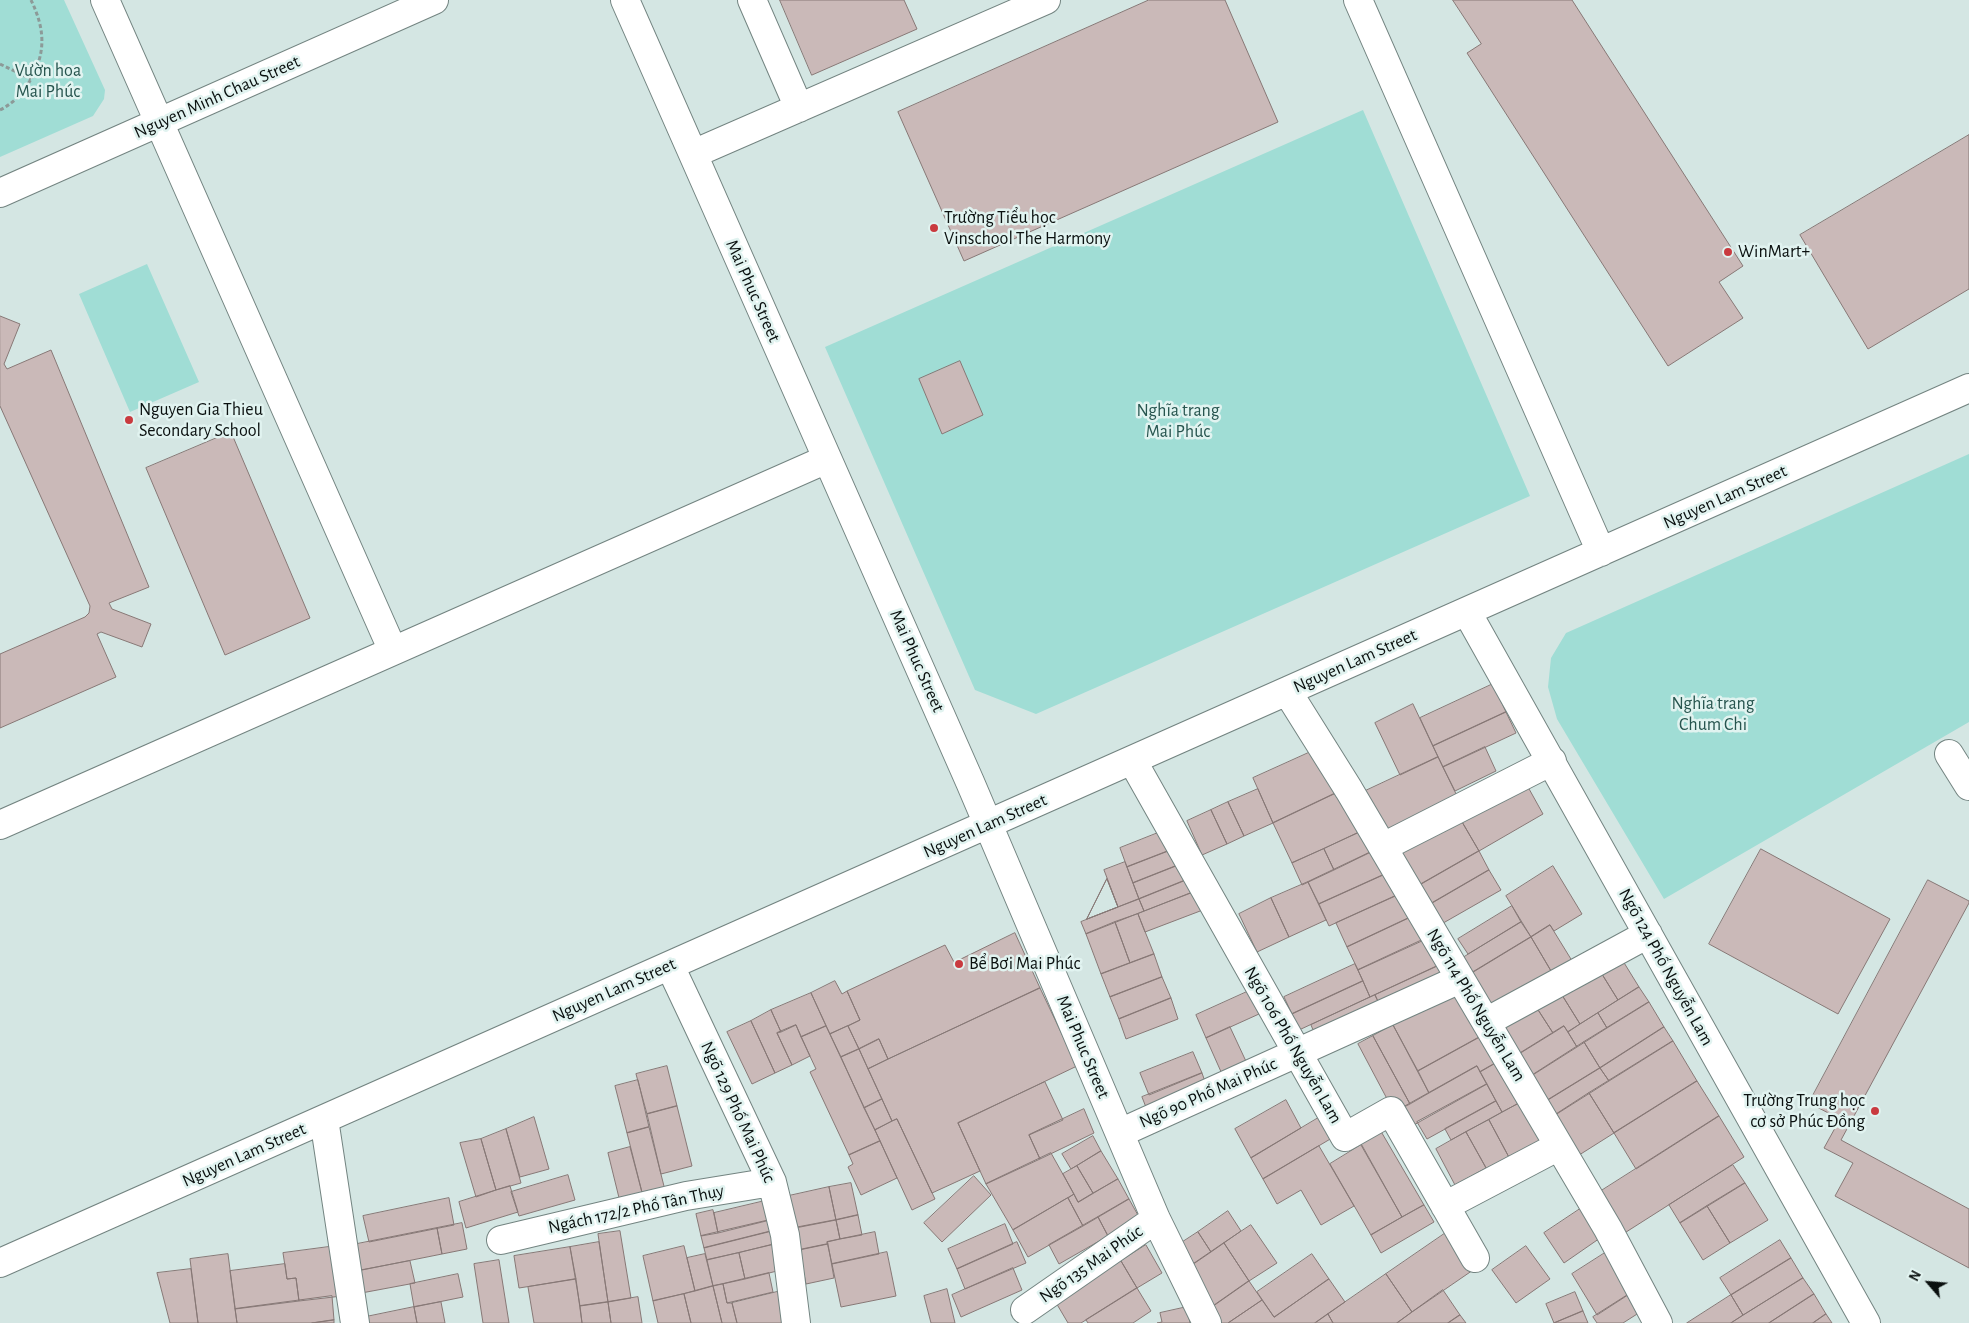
<!DOCTYPE html>
<html>
<head>
<meta charset="utf-8">
<style>
	body { margin:0 }
	#map { position:relative; width:1969px; height:1323px; overflow:hidden; background:#d4e6e3; font-family:"Alegreya Sans",sans-serif }
	canvas { display:block }
	.north { position:absolute; left:1904px; top:1258px; width:50px; height:50px; -webkit-text-stroke:4px #e1f3f0; paint-order:stroke; rotate:297deg; font-size:14px; font-weight:700; line-height:20px; text-align:center; color:#0a100f }
	.north::after { content:''; display:block; margin:auto; width:18px; height:22px; background:#0a100f; clip-path:polygon(50% 0,100% 100%,50% 72%,0 100%) }
</style>
</head>
<body>
<div id="map">
<canvas width="1969" height="1323"></canvas>
<div class="north">N</div>
</div>
<script>
const ctx = document.querySelector('canvas').getContext('2d');
ctx.lineJoin = 'round';
function paint(path, color) {
  ctx.fillStyle = color;
  ctx.fill(path, 'evenodd');
}
function stroke(path, color, width, dash) {
  ctx.strokeStyle = color;
  ctx.lineWidth = width;
  ctx.lineCap = dash ? 'butt' : 'round';
  ctx.setLineDash(dash || []);
  ctx.stroke(path);
}
function label(font, color, halo, rows, align = 'center') {
  ctx.font = font + ' "Alegreya Sans",sans-serif';
  ctx.lineWidth = 5;
  ctx.setLineDash([]);
  ctx.textBaseline = 'middle';
  ctx.strokeStyle = halo;
  ctx.fillStyle = color;
  for (const [text, x, y, turn = 0] of rows) {
    ctx.save();
    ctx.translate(x, y);
    ctx.rotate((+turn || 0) * Math.PI / 180);
    ctx.textAlign = isNaN(turn) ? turn : align;
    if (halo) ctx.strokeText(text, 0, 0);
    ctx.fillText(text, 0, 0);
    ctx.restore();
  }
}
paint(new Path2D(`
	M0,0H64L105,90L104,99L93,116L0,157Z
	M1363,110L1530,496L1036,714L975,690L825,347Z
	M147,264L199,382L130,412L79,294Z
	M1969,454V722L1664,899L1557,719L1548,687L1551,658L1566,633Z`), '#a0ddd5');
const building = new Path2D(`
	M780,0H904L917,29L812,75Z
	M1149,0H1225L1278,122L964,261L898,112Z
	M1453,0H1572L1743,266L1719,282L1743,318L1668,366L1467,53L1481,44Z
	M1969,135V289L1868,349L1800,235Z
	M0,316L20,324L4,364L7,369L51,350L149,587L109,603L112,609L151,624L142,647L101,632L97,634L116,677L0,728V654L85,617L89,613L90,606L0,406Z
	M960,361L983,415L942,434L919,379Z
	M231,432L310,618L225,655L146,468Z
	M1493,684L1506,712L1433,746L1420,718Z
	M1413,704L1438,757L1400,775L1375,723Z
	M1506,712L1516,733L1443,767L1433,746Z
	M1485,747L1496,771L1455,791L1443,767Z
	M1315,750L1336,793L1273,823L1253,778Z
	M1438,757L1459,800L1381,837L1361,793Z
	M1523,778L1543,814L1479,851L1458,815Z
	M1258,789L1273,823L1244,836L1228,802Z
	M1336,793L1364,830L1292,863L1273,823Z
	M1228,802L1244,836L1227,844L1211,810Z
	M1211,810L1227,844L1202,855L1187,821Z
	M1458,815L1479,851L1416,887L1396,851Z
	M1168,829L1176,848L1127,867L1120,848Z
	M1364,830L1373,851L1334,870L1324,849Z
	M1176,848L1181,864L1133,883L1127,867Z
	M1324,849L1334,870L1302,885L1292,863Z
	M1761,849L1890,919L1838,1014L1709,944Z
	M1373,851L1392,871L1319,904L1308,882Z
	M1479,851L1489,870L1427,906L1416,887Z
	M1125,862L1139,899L1118,907L1104,870Z
	M1181,864L1191,878L1139,899L1133,883Z
	M1553,866L1582,914L1554,931L1550,925L1531,937L1506,896Z
	M1489,870L1501,890L1438,926L1427,906Z
	M1392,871L1402,893L1329,926L1319,904Z
	M1191,878L1196,891L1144,911L1139,899Z
	M1107,879L1118,907L1087,919Z
	M1107,879L1118,907L1087,919Z
	M1928,880L1969,901V903L1841,1140L1969,1209V1268L1835,1196L1853,1163L1824,1148L1840,1119L1809,1103Z
	M1308,882L1326,920L1289,937L1271,898Z
	M1201,889L1208,908L1145,932L1138,914Z
	M1402,893L1413,916L1347,947L1336,923Z
	M1271,898L1289,937L1257,952L1239,914Z
	M1139,899L1144,911L1086,934L1081,922Z
	M1512,906L1521,922L1468,954L1458,939Z
	M1138,914L1154,954L1130,963L1115,922Z
	M1413,916L1424,940L1358,970L1347,947Z
	M1115,922L1130,963L1101,974L1086,934Z
	M1521,922L1531,937L1470,974L1461,959Z
	M1550,925L1574,964L1554,976L1531,937Z
	M1015,933L1040,988L888,1059L879,1039L859,1049L848,1026L860,1020L847,991L945,945L954,962Z
	M1433,935L1446,962L1370,997L1358,970Z
	M1531,937L1554,976L1489,1016L1465,977Z
	M1618,953L1639,987L1618,1000L1597,966Z
	M1154,954L1162,977L1110,997L1101,974Z
	M1446,962L1453,979L1383,1012L1375,995Z
	M1595,963L1618,1000L1580,1024L1557,987Z
	M1355,964L1363,981L1292,1014L1284,997Z
	M1162,977L1171,998L1119,1019L1110,997Z
	M835,981L842,994L847,991L860,1020L830,1034L811,993Z
	M1363,981L1370,997L1299,1030L1292,1014Z
	M1461,987L1487,1033L1418,1071L1393,1025Z
	M1557,987L1580,1024L1568,1032L1564,1026L1553,1033L1533,1002Z
	M1639,987L1649,1002L1607,1028L1598,1013Z
	M1040,988L1077,1066L958,1123L980,1171L932,1193L897,1119L892,1121L868,1069Z
	M1249,991L1259,1014L1206,1038L1196,1015Z
	M811,993L826,1026L801,1037L796,1025L781,1032L771,1010Z
	M1375,995L1383,1012L1318,1042L1311,1025Z
	M1171,998L1178,1019L1126,1039L1119,1019Z
	M1531,999L1553,1033L1514,1057L1493,1023Z
	M1649,1002L1664,1027L1600,1068L1584,1042Z
	M771,1010L781,1032L777,1033L792,1065L775,1073L751,1021Z
	M1598,1013L1607,1028L1577,1047L1568,1032Z
	M751,1021L775,1073L752,1084L727,1032Z
	M796,1025L810,1056L792,1065L777,1033Z
	M1393,1025L1429,1093L1410,1104L1373,1036Z
	M826,1026L880,1141L849,1155L810,1072L816,1069L801,1037Z
	M848,1026L859,1049L841,1057L830,1034Z
	M1564,1026L1577,1047L1528,1078L1514,1057Z
	M1230,1027L1251,1072L1226,1083L1206,1038Z
	M1664,1027L1673,1041L1609,1081L1600,1068Z
	M1487,1033L1501,1060L1480,1072L1477,1066L1429,1093L1418,1071Z
	M1373,1036L1410,1104L1394,1112L1358,1044Z
	M879,1039L888,1059L868,1069L859,1049Z
	M1673,1041L1697,1081L1614,1133L1589,1093Z
	M1584,1042L1600,1068L1543,1103L1528,1078Z
	M859,1049L882,1099L864,1108L841,1057Z
	M1193,1052L1202,1073L1149,1095L1140,1073Z
	M1501,1060L1523,1101L1502,1112L1480,1072Z
	M667,1066L677,1106L647,1114L636,1074Z
	M1477,1066L1487,1084L1412,1126L1402,1108Z
	M1600,1068L1609,1081L1552,1117L1543,1103Z
	M1202,1073L1208,1090L1149,1115L1142,1097Z
	M638,1080L649,1127L627,1133L615,1086Z
	M1697,1081L1719,1116L1636,1169L1614,1133Z
	M1045,1082L1063,1120L1029,1135L1040,1159L986,1184L958,1123Z
	M1487,1084L1496,1101L1427,1139L1417,1122Z
	M1589,1093L1614,1133L1576,1157L1552,1117Z
	M882,1099L892,1121L875,1130L864,1108Z
	M1286,1100L1301,1128L1251,1158L1235,1129Z
	M1496,1101L1502,1112L1451,1140L1445,1129Z
	M1523,1101L1546,1142L1511,1161L1489,1120Z
	M677,1106L692,1166L661,1174L647,1114Z
	M1084,1109L1094,1133L1040,1159L1029,1135Z
	M1325,1114L1337,1135L1263,1179L1251,1158Z
	M1719,1116L1744,1157L1623,1234L1598,1193Z
	M534,1117L549,1169L520,1177L506,1129Z
	M897,1119L935,1199L912,1210L875,1130Z
	M1489,1120L1511,1161L1489,1173L1466,1132Z
	M649,1127L667,1198L645,1204L627,1133Z
	M1379,1128L1424,1205L1402,1217L1359,1140Z
	M506,1129L521,1183L496,1190L481,1139Z
	M1466,1132L1486,1168L1455,1185L1436,1149Z
	M1093,1136L1101,1151L1071,1169L1062,1154Z
	M481,1139L496,1190L476,1197L460,1143Z
	M880,1141L897,1178L861,1195L848,1167L853,1164L849,1155Z
	M1361,1145L1402,1217L1371,1235L1330,1164Z
	M1319,1146L1354,1206L1321,1225L1301,1190L1277,1204L1263,1179Z
	M630,1147L645,1204L622,1210L608,1153Z
	M1101,1151L1118,1179L1093,1193L1077,1166Z
	M1051,1153L1074,1194L1013,1230L986,1184Z
	M1733,1165L1745,1183L1680,1223L1669,1205Z
	M1077,1166L1093,1193L1078,1202L1063,1174Z
	M568,1175L575,1200L519,1216L511,1192Z
	M974,1176L991,1195L942,1242L924,1223Z
	M1118,1179L1129,1199L1083,1226L1068,1198L1074,1194L1078,1202Z
	M851,1183L858,1215L836,1220L829,1187Z
	M1745,1183L1768,1220L1730,1243L1707,1206Z
	M510,1186L518,1212L466,1228L459,1202Z
	M829,1187L836,1220L790,1229L784,1197Z
	M449,1198L454,1225L369,1242L363,1216Z
	M1068,1198L1083,1226L1028,1257L1013,1230Z
	M1129,1199L1139,1217L1108,1236L1098,1217Z
	M769,1200L774,1219L718,1233L714,1213Z
	M1424,1205L1434,1222L1381,1253L1371,1235Z
	M1707,1206L1730,1243L1703,1260L1680,1223Z
	M1583,1207L1603,1236L1564,1263L1544,1233Z
	M713,1210L718,1233L701,1236L696,1214Z
	M1228,1211L1241,1231L1211,1252L1198,1232Z
	M858,1215L862,1235L840,1239L836,1220Z
	M1098,1217L1108,1236L1059,1264L1049,1245Z
	M774,1219L776,1230L704,1248L701,1236Z
	M836,1220L840,1239L827,1242L828,1244L799,1250L794,1228Z
	M462,1223L467,1249L442,1254L437,1228Z
	M1005,1224L1013,1244L957,1269L948,1249Z
	M1251,1225L1277,1263L1249,1281L1224,1243Z
	M437,1228L442,1254L352,1272L347,1246Z
	M776,1230L779,1243L707,1260L704,1248Z
	M1450,1230L1476,1268L1412,1312L1386,1274Z
	M620,1231L631,1298L608,1302L598,1234Z
	M875,1232L879,1254L832,1264L827,1242Z
	M1198,1232L1211,1252L1189,1267L1175,1247Z
	M1780,1240L1791,1258L1731,1295L1720,1278Z
	M599,1242L608,1302L580,1306L570,1247Z
	M1017,1242L1026,1263L965,1289L957,1269Z
	M779,1243L785,1269L745,1279L739,1253Z
	M1224,1243L1249,1281L1209,1309L1189,1267Z
	M828,1244L834,1278L806,1284L799,1250Z
	M1146,1245L1162,1273L1137,1288L1121,1261Z
	M336,1246L342,1296L299,1301L296,1278L287,1279L283,1253Z
	M684,1246L695,1291L653,1301L643,1256Z
	M1526,1246L1550,1279L1516,1303L1492,1270Z
	M570,1247L576,1279L519,1288L514,1256Z
	M1608,1251L1634,1291L1597,1315L1572,1274Z
	M887,1252L896,1296L841,1307L832,1264Z
	M739,1253L745,1279L713,1286L707,1260Z
	M228,1254L237,1323H198L190,1259Z
	M705,1254L713,1286L695,1291L687,1258Z
	M1312,1254L1329,1279L1274,1317L1257,1292Z
	M1791,1258L1803,1278L1743,1315L1731,1295Z
	M499,1260L509,1323H483L474,1264Z
	M410,1261L415,1283L356,1294L352,1272Z
	M1121,1261L1137,1288L1081,1323H1068L1055,1301Z
	M285,1264L287,1279L296,1278L299,1301L235,1309L230,1271Z
	M1013,1268L1022,1290L961,1317L952,1295Z
	M191,1269L198,1323H170L157,1273Z
	M769,1273L773,1292L727,1303L723,1284Z
	M458,1274L463,1297L414,1307L410,1284Z
	M1386,1274L1412,1312L1397,1323H1333L1328,1314Z
	M1803,1278L1814,1294L1769,1323H1731Z
	M576,1279L582,1323H534L528,1287Z
	M1329,1279L1345,1302L1315,1323H1228L1262,1300L1274,1317Z
	M1249,1281L1262,1300L1228,1323H1213L1209,1309Z
	M723,1284L727,1303H732L737,1323H722L713,1286Z
	M713,1286L722,1323H691L684,1294Z
	M1137,1288L1151,1311L1133,1323H1088L1086,1320Z
	M947,1289L955,1323H931L924,1296Z
	M1443,1290L1460,1315L1448,1323H1397Z
	M781,1291L783,1323H737L732,1303Z
	M1634,1291L1645,1309L1623,1323H1597L1593,1317Z
	M1575,1292L1583,1311L1554,1323L1546,1304Z
	M684,1294L691,1323H658L653,1301Z
	M1814,1294L1826,1314L1813,1323H1769Z
	M1731,1295L1743,1315L1731,1323H1687Z
	M332,1296L334,1320L312,1323H237L235,1309Z
	M638,1297L642,1323H611L608,1302Z
	M441,1302L445,1323H417L414,1307Z
	M608,1302L611,1323H582L580,1306Z
	M414,1307L417,1323H357L356,1319Z
	M1187,1307L1190,1323H1157L1162,1322L1160,1313Z
	M1583,1311L1588,1323H1554Z
	M1328,1314L1333,1323H1315Z
	M1826,1314L1832,1323H1813Z
	M1460,1315L1466,1323H1448Z
	M334,1320V1323H312Z`);
paint(building, '#cab9b8');
stroke(building, '#877876', 1);
const minor = new Path2D(`
	M105,0L393,651
	M625,0L970,782L1156,1219L1207,1323
	M752,0L799,108
	M1358,0L1601,552
	M693,154L1046,0
	M0,193L434,0
	M1467,612L1866,1323
	M1287,691L1349,790L1608,1229L1658,1323
	M1949,754L1969,786
	M1132,760L1345,1137L1391,1111L1475,1258
	M0,825L827,459
	M1383,847L1552,761
	M670,966L772,1182L785,1235L796,1323
	M1486,1022L1648,934
	M324,1119L355,1323
	M1120,1133L1460,979
	M1445,1206L1559,1146
	M501,1240L686,1196L772,1182
	M0,1263L1969,388
	M1025,1310L1156,1219`);
stroke(minor, '#738481', 30);
stroke(new Path2D(`
	M0,64L31,79
	M0,110C12,104 21,95 28,84C46,55 46,31 31,0`), '#8c9a98', 3, [4, 2.5]);
stroke(minor, '#fff', 28);
for (const [x, y, r, color] of [
	[934,228,5,"#c93a3f"],
	[1728,252,5,"#c93a3f"],
	[129,420,5,"#c93a3f"],
	[959,964,5,"#c93a3f"],
	[1875,1111,5,"#c93a3f"]
]) {
  const dot = new Path2D();
  dot.arc(x, y, r, 0, 2 * Math.PI);
  ctx.fillStyle = color;
  ctx.fill(dot);
  stroke(dot, '#e1f3f0', 2);
}
label('18px', '#27554f', '#e1f3f0', [
	["Vườn hoa",48,71],
	["Mai Phúc",48,92],
	["Nghĩa trang",1178,411],
	["Mai Phúc",1178,432],
	["Nghĩa trang",1713,704],
	["Chum Chi",1713,725]
]);
label('18px', '#0a100f', '#e1f3f0', [
	["Nguyen Minh Chau Street",217,97,-24],
	["Mai Phuc Street",753,291,66],
	["Nguyen Lam Street",1725,497,-24],
	["Mai Phuc Street",917,661,66],
	["Nguyen Lam Street",1355,661,-24],
	["Nguyen Lam Street",985,826,-24],
	["Ngõ 124 Phố Nguyễn Lam",1666,967,61],
	["Nguyen Lam Street",614,990,-24],
	["Ngõ 114 Phố Nguyễn Lam",1476,1005,59],
	["Ngõ 106 Phố Nguyễn Lam",1293,1045,60],
	["Mai Phuc Street",1083,1047,67],
	["Ngõ 90 Phố Mai Phúc",1208,1093,-24],
	["Ngõ 129 Phố Mai Phúc",738,1112,65],
	["Nguyen Lam Street",244,1155,-24],
	["Ngách 172/2 Phố Tân Thụy",636,1209,-12],
	["Ngõ 135 Mai Phúc",1091,1264,-35]
]);
label('18px', '#0a100f', '#e1f3f0', [
	["Trường Tiểu học",944,218],
	["Vinschool The Harmony",944,239],
	["WinMart+",1738,252],
	["Nguyen Gia Thieu",139,410],
	["Secondary School",139,431],
	["Bể Bơi Mai Phúc",969,964],
	["Trường Trung học",1865,1101,"right"],
	["cơ sở Phúc Đồng",1865,1122,"right"]
], 'left');
</script>
</body>
</html>
